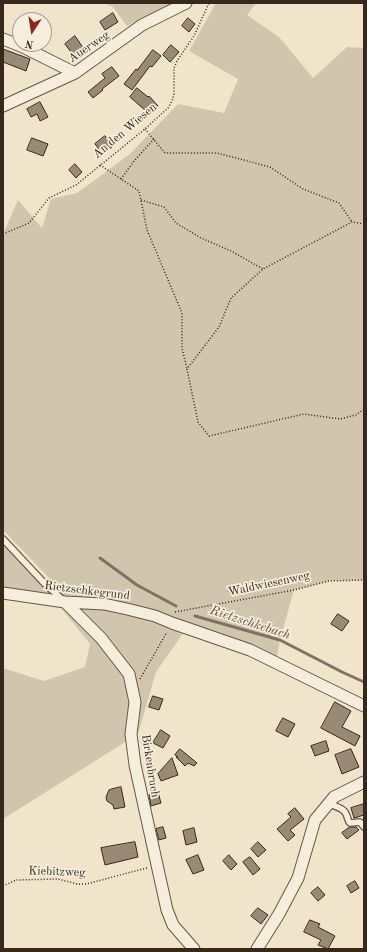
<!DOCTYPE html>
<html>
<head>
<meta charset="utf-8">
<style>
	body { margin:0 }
	#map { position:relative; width:367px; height:952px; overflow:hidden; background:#f0e5cb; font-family:"Old Standard TT",serif }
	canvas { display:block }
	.frame { position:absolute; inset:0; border:4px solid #38271b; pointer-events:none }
	.north { position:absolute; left:12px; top:12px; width:40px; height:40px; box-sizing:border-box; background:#f5eedd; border:1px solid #a99e8f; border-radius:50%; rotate:192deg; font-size:11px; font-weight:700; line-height:16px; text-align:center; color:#38271b }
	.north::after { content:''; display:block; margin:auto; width:14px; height:18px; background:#8f2418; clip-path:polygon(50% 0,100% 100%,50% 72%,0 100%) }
</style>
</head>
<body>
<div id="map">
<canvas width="367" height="952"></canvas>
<div class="frame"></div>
<div class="north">N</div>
</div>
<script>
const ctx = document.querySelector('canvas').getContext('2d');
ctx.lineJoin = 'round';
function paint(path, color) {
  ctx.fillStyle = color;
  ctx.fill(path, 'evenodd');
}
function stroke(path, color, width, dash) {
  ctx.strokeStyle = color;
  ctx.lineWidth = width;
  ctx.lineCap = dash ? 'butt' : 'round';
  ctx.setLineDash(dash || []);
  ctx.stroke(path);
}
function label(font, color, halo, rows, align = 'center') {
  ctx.font = font + ' "Old Standard TT",serif';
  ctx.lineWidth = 3.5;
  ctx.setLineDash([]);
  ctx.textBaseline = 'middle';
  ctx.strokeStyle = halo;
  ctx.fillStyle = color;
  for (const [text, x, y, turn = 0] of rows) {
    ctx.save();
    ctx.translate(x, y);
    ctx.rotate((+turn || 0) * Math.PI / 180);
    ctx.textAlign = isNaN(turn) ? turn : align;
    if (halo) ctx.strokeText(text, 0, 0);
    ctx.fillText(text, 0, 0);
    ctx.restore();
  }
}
paint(new Path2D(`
	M103,3H172L127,26L113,7Z
	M216,3H256L247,15L279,37L313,78L347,47L364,48V580L329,581L294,590L280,640L276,663L186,629L156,672L138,734L3,819V668L44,681L85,667L90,644L61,608L51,580L3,530V234L18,200L42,228L51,199L77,193L130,154L178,104L224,113L238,79L189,51Z
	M3,544L48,591L52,597L3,590Z`), '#d1c5ad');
stroke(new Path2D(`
	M100,558L137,585L176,606
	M195,616L280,640L342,672L364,682`), '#817261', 3);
const building = new Path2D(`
	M113,13L118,22L105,30L100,22Z
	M188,18L195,24L189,32L182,26Z
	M75,36L84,49L74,56L65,44Z
	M171,45L179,52L170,62L163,55Z
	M3,49L30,59L26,71L3,62Z
	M153,50L161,56L152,67L150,66L132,90L124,84L136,69L137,70Z
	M112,67L119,76L102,89L103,90L93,98L88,92L105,78L102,74Z
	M137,88L148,97L149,96L158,106L152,111L149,108L146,111L130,97Z
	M40,102L48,117L40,121L37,114L31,117L27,109Z
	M105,136L113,146L103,154L95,144Z
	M32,138L48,144L43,156L27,150Z
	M75,164L82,172L76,178L69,170Z
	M338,614L349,621L342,631L331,624Z
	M153,696L163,699L159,710L149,707Z
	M335,702L351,711L342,727L360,736L355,746L321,728Z
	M283,718L295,724L288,737L276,731Z
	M161,730L170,736L163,748L153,743Z
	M326,741L329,751L315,756L311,746Z
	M180,749L197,763L194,766L188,763L185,766L176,757H178L175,755Z
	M351,749L359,767L342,774L335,755Z
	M172,758L178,775L161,781L158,774Z
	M121,787L125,807L114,809L113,805L107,801L106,797L109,790Z
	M158,792L161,803L151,806L149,795Z
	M364,804V815L354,818L351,808Z
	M295,808L304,819L290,830L295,835L288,841L277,829L291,817L288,814Z
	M163,827L166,838L159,840L156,829Z
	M350,827H356L359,830L347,839L342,833Z
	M194,828L197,842L186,845L183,831Z
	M135,842L138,857L105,865L101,848Z
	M258,842L266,850L258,857L251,849Z
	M198,855L204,870L193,874L186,860Z
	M229,855L237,864L231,870L223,861Z
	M250,857L260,869L253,875L243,862Z
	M355,881L359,888L351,893L347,886Z
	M318,887L325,895L318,901L311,893Z
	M258,908L268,915L261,924L251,916Z
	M310,920L320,924L318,927L335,936L328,949L318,945L321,940L304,932Z`);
paint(building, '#988a77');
stroke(building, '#38271b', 1);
const service = new Path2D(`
	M3,539L45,584L63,600
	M329,804C334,806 344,808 346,814C348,817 347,820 350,823L360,822L364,827`);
const minor = new Path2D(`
	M3,39L21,46L75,73
	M3,106L75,73L142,25L186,3
	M3,593L65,602L104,604L127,609L155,616L172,623L250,650L364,706
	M65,602L101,638L129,674L135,702L131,734L135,765L167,910L173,925L194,949
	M257,949L279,914L298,878L315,820L334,797L364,782`);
stroke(service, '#665647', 8);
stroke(minor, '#665647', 13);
stroke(new Path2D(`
	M145,129L165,153H217L270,167L303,189L339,203L352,222
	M100,165L139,191L147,230L182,313V348L187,369
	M121,179L134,161L154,139
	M141,200L164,207L176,223L201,238L231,251L263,269
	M364,224L352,222L263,269L231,298L219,327L187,369L198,422L209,436L304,414L340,419L356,415L364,409
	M3,234L29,223L49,198L76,185L145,129L168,108L172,101L174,94V68L177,61L194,36L209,3
	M175,612L294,590L329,581L364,580
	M140,679L167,632
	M3,886L16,880L58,879L77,884H86L147,868`), '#38271b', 1.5, [1, 2]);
stroke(service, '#f5eedd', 5.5);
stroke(minor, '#f5eedd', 11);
label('12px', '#38271b', '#f5eedd', [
	["Auerweg",89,47,-34],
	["An den Wiesen",125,131,-40],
	["Waldwiesenweg",269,584,-12],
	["Rietzschkegrund",87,591,7],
	["Birkenbruch",150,766,81],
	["Kiebitzweg",57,872,2]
]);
label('italic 13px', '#5c4c3e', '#f5eedd', [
	["Rietzschkebach",250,623,18]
]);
</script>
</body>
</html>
